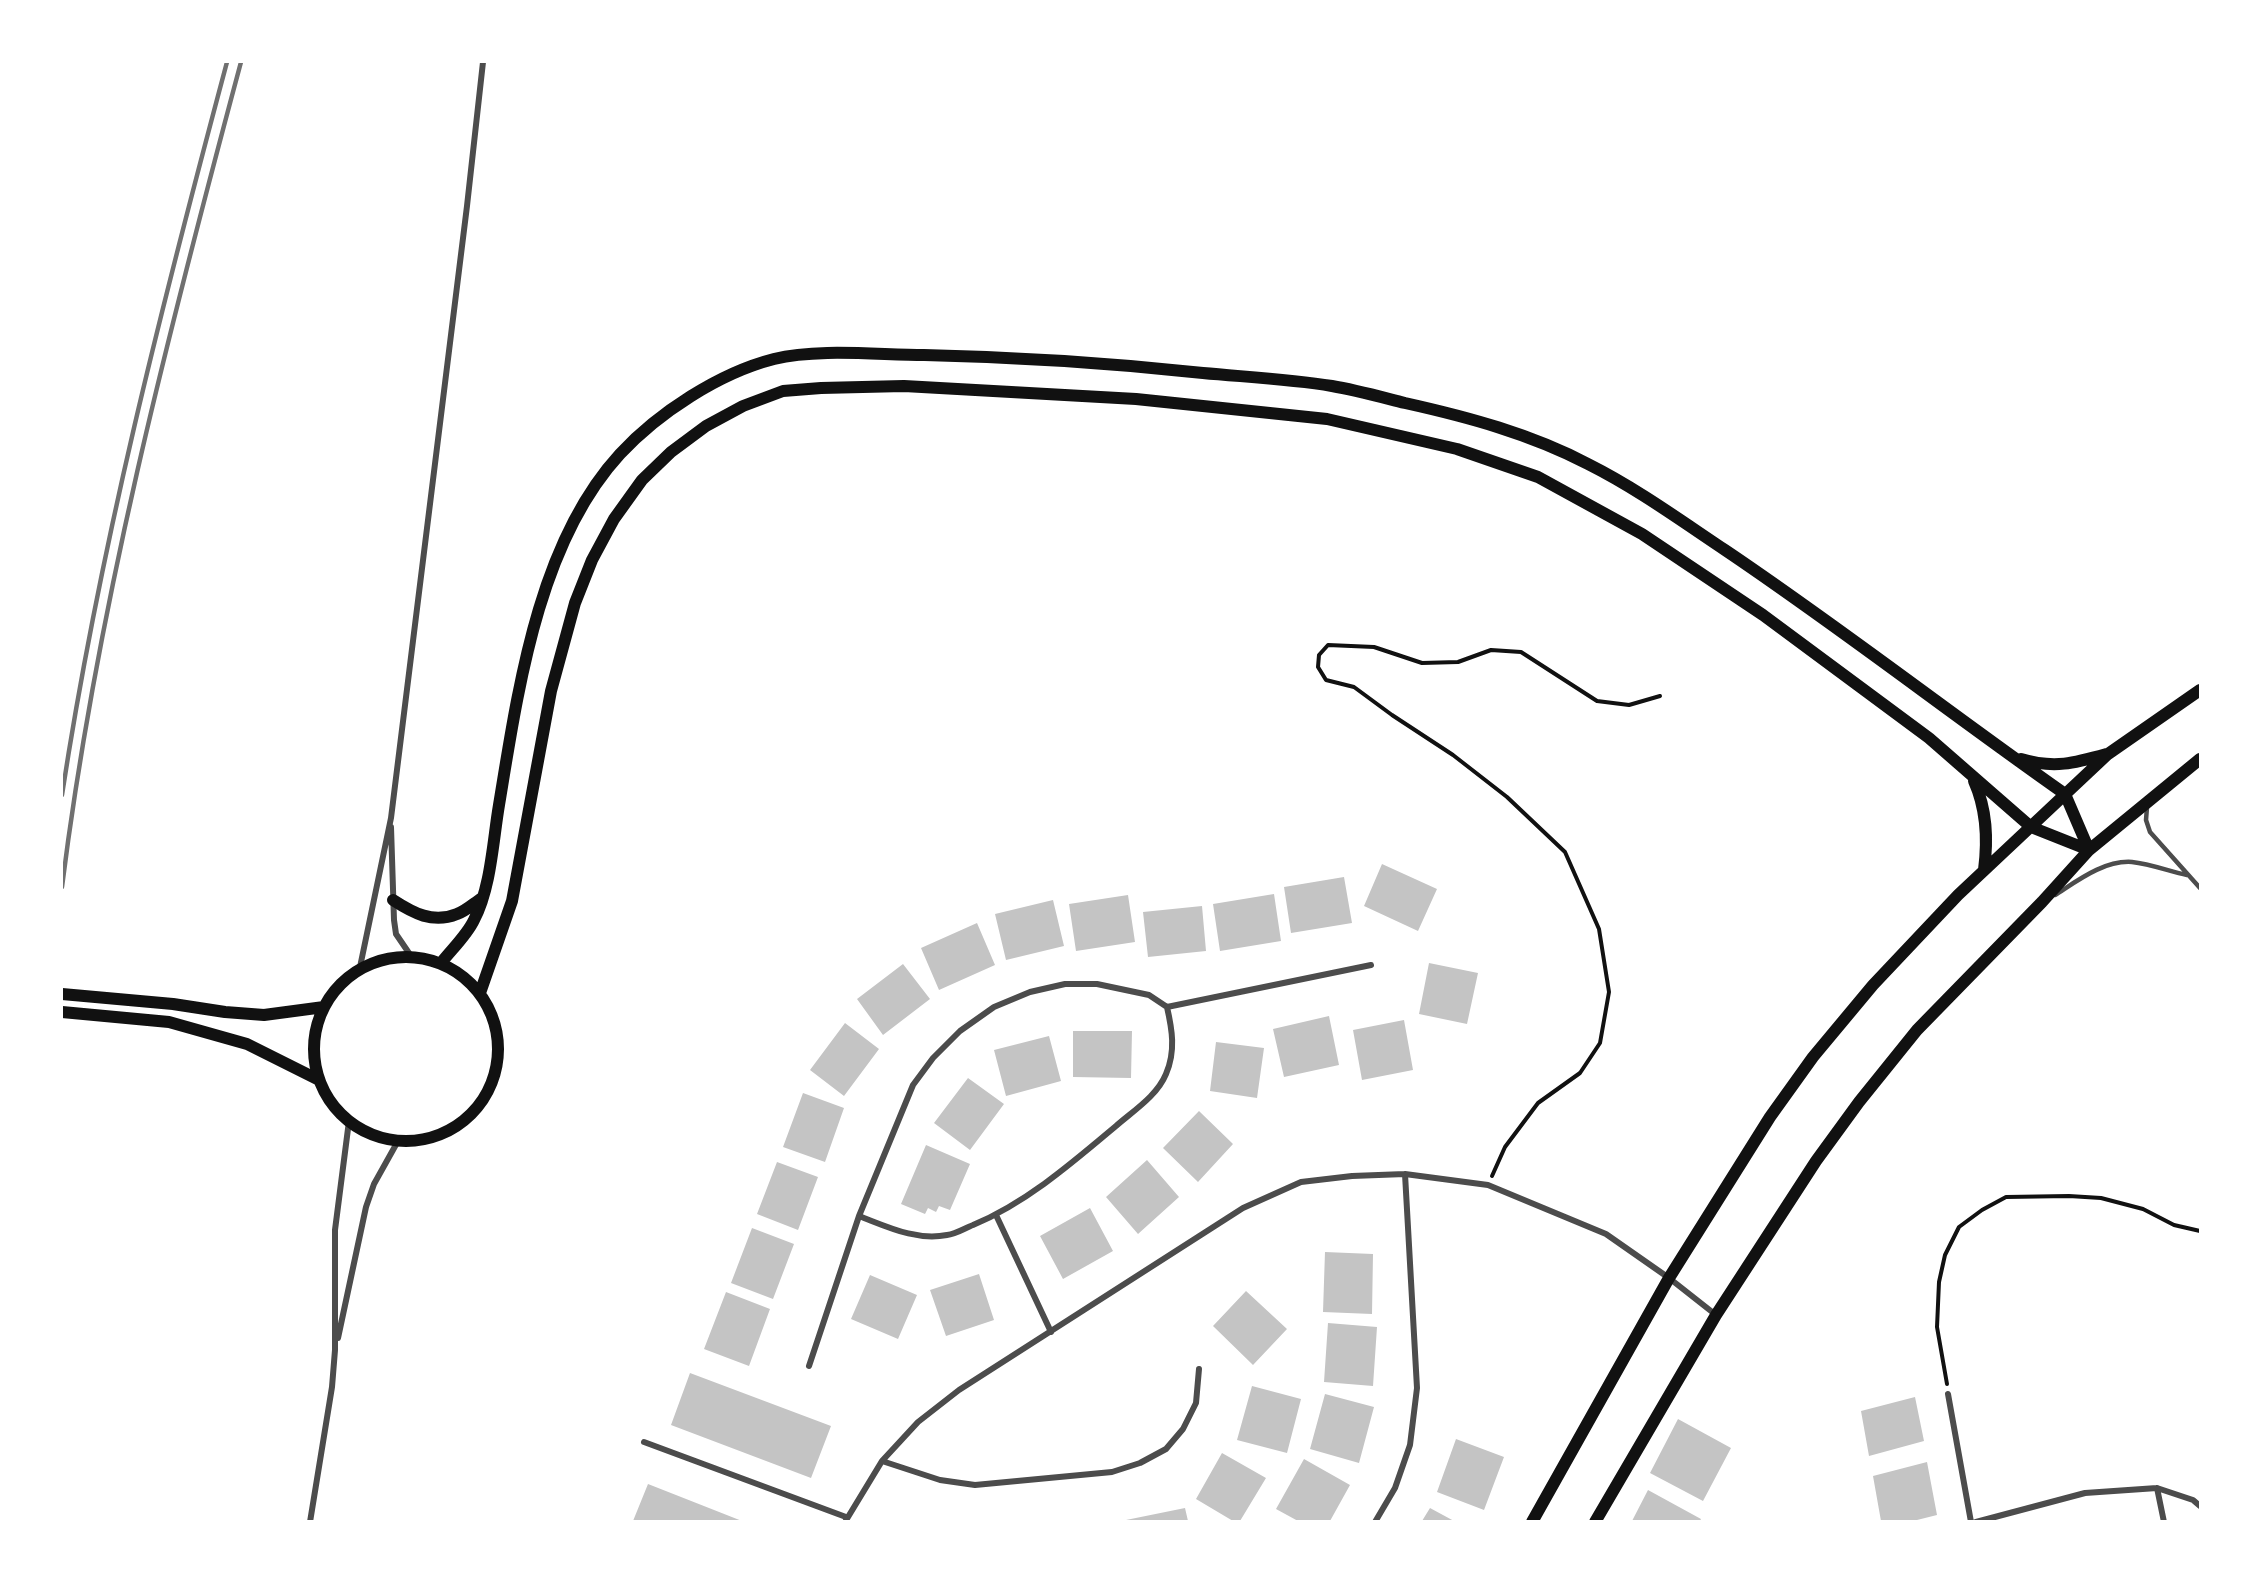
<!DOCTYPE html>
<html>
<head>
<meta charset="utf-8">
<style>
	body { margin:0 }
	#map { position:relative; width:2262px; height:1583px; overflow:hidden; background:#fff; font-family:"Fira Sans",sans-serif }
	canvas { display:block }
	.frame { position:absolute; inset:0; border:63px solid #fff; pointer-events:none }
</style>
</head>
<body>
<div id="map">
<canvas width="2262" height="1583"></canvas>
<div class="frame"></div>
</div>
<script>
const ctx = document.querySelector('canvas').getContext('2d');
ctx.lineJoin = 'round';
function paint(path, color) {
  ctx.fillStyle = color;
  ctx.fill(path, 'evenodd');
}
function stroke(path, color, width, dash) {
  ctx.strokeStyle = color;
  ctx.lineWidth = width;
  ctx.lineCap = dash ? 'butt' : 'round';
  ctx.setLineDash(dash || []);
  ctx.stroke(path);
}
paint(new Path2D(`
	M1382,864L1437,889L1418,931L1364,906Z
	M1344,877L1352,923L1291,933L1284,887Z
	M1274,894L1281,941L1220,951L1213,904Z
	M1128,895L1135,942L1076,951L1069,904Z
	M1053,900L1064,946L1006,960L995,914Z
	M1202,906L1206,951L1148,957L1143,912Z
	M977,923L995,965L939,990L921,948Z
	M1429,963L1478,973L1467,1024L1419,1014Z
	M903,964L930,999L883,1035L857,999Z
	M1329,1016L1339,1065L1284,1077L1273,1029Z
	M1404,1020L1413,1070L1362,1080L1353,1030Z
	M845,1023L879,1049L844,1096L810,1070Z
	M1073,1031H1132L1131,1078L1073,1077Z
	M1049,1036L1061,1081L1006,1096L994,1050Z
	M1216,1042L1264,1048L1257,1098L1210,1091Z
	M968,1078L1004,1104L970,1150L934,1123Z
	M803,1093L844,1108L825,1162L783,1147Z
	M1199,1111L1233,1144L1198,1182L1163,1148Z
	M926,1145L970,1164L950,1210L939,1206L936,1212L928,1208L925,1214L901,1204Z
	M1147,1160L1179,1197L1138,1234L1106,1197Z
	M777,1162L818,1177L798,1230L757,1214Z
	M1090,1208L1113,1251L1063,1279L1040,1236Z
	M752,1228L794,1244L773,1299L731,1283Z
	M1325,1252L1373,1254L1372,1314L1323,1312Z
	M979,1274L994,1320L946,1336L930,1290Z
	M870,1275L917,1295L898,1339L851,1319Z
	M1246,1291L1287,1329L1253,1365L1213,1326Z
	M726,1292L770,1309L749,1366L704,1349Z
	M1328,1323L1377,1327L1373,1386L1324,1382Z
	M690,1373L831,1426L811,1478L671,1425Z
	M1252,1386L1301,1399L1287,1453L1237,1440Z
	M1325,1394L1374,1407L1359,1463L1310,1449Z
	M1915,1397L1924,1441L1869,1456L1861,1411Z
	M1678,1419L1731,1448L1703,1501L1650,1473Z
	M1456,1439L1504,1457L1484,1510L1437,1492Z
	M1222,1453L1266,1478L1240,1521H1233L1196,1499Z
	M1304,1459L1350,1485L1330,1521H1298L1276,1509Z
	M1927,1462L1937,1515L1913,1521H1881L1873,1476Z
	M648,1484L742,1521H633Z
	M1648,1490L1701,1519L1700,1521H1632Z
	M1185,1508L1188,1521H1126V1520Z
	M1430,1508L1454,1521H1422Z`), '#c4c4c4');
stroke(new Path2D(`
	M1492,1176L1505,1147L1538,1103L1580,1073L1600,1043L1609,992L1599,929L1565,852L1507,797L1453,755L1392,715L1354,687L1326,680L1318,667L1319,655L1328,645L1374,647L1422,663L1458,662L1491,650L1521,652L1597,701L1629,705L1660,696
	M1947,1384L1937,1327L1939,1282L1945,1255L1959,1227L1982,1210L2006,1197L2069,1196L2101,1198L2143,1209L2174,1225L2200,1231`), '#111', 4);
stroke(new Path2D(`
	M2147,807L2146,820L2150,832L2200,888
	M2055,895C2077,881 2104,860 2132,862C2150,864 2169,871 2187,875`), '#4c4c4c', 4.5);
stroke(new Path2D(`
	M391,827L394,920L396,934L411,956
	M360,967L391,818L467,206L483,62
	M1167,1007L1371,965
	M996,1215L1051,1332
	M338,1338L366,1207L374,1184L398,1141
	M809,1366L859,1216L913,1085L933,1058L960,1031L994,1007L1030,992L1065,984H1097L1149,995L1167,1007C1172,1029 1176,1051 1166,1074C1157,1096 1133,1111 1116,1126C1072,1163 1026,1203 973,1225C965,1228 956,1234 947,1235C916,1241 888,1227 859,1216
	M1948,1394L1971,1522
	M644,1442L846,1517
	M882,1461L940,1480L975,1485L1112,1472L1140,1463L1166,1449L1183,1429L1196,1403L1199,1369
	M2157,1488L2164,1522
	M310,1522L332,1387L335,1350V1230L349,1121
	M845,1522L882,1461L918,1422L959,1390L1243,1208L1301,1182L1352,1176L1405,1174L1488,1185L1606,1234L1669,1278L1716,1315
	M1375,1522L1395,1488L1410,1445L1417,1388L1405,1174
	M1976,1522L2085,1493L2157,1488L2193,1500L2200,1506`), '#4c4c4c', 6);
stroke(new Path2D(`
	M2021,759C2054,769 2075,763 2107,754
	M1974,781C1987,810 1988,839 1984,870
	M2065,794L2089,850
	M393,900C413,913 433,924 457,914C466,911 474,903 482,898
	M314 1049a92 92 0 1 1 184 0a92 92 0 1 1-184 0Z
	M441,963C452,949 467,935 474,920C491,888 493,840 499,805C518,690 538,543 620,454C658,413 719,373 774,359C818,348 879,355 924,355C1018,357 1111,363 1203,373C1246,377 1290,379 1332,386C1356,390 1381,397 1405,403C1468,417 1531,434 1588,464C1636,488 1680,520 1725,550C1841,628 1951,714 2065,794
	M480,993L512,901L551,691L575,603L592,560L614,519L642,480L671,452L706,426L743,406L783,391L821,388L904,386L1136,399L1327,419L1457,449L1538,477L1642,534L1763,615L1929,738L2031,827L2089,850
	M62,994L173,1004L225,1012L264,1015L324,1007
	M62,1012L169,1022L247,1044L319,1080
	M1532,1522L1669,1278L1770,1117L1813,1057L1873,985L1958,895L2108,754L2200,690
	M1595,1522L1716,1315L1816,1161L1859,1102L1917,1030L2042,902L2089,850L2200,759`), '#111', 12);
stroke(new Path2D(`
	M62,795C100,546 162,305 227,62
	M62,887C97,607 168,334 241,62`), '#707070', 4.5);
</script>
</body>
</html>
